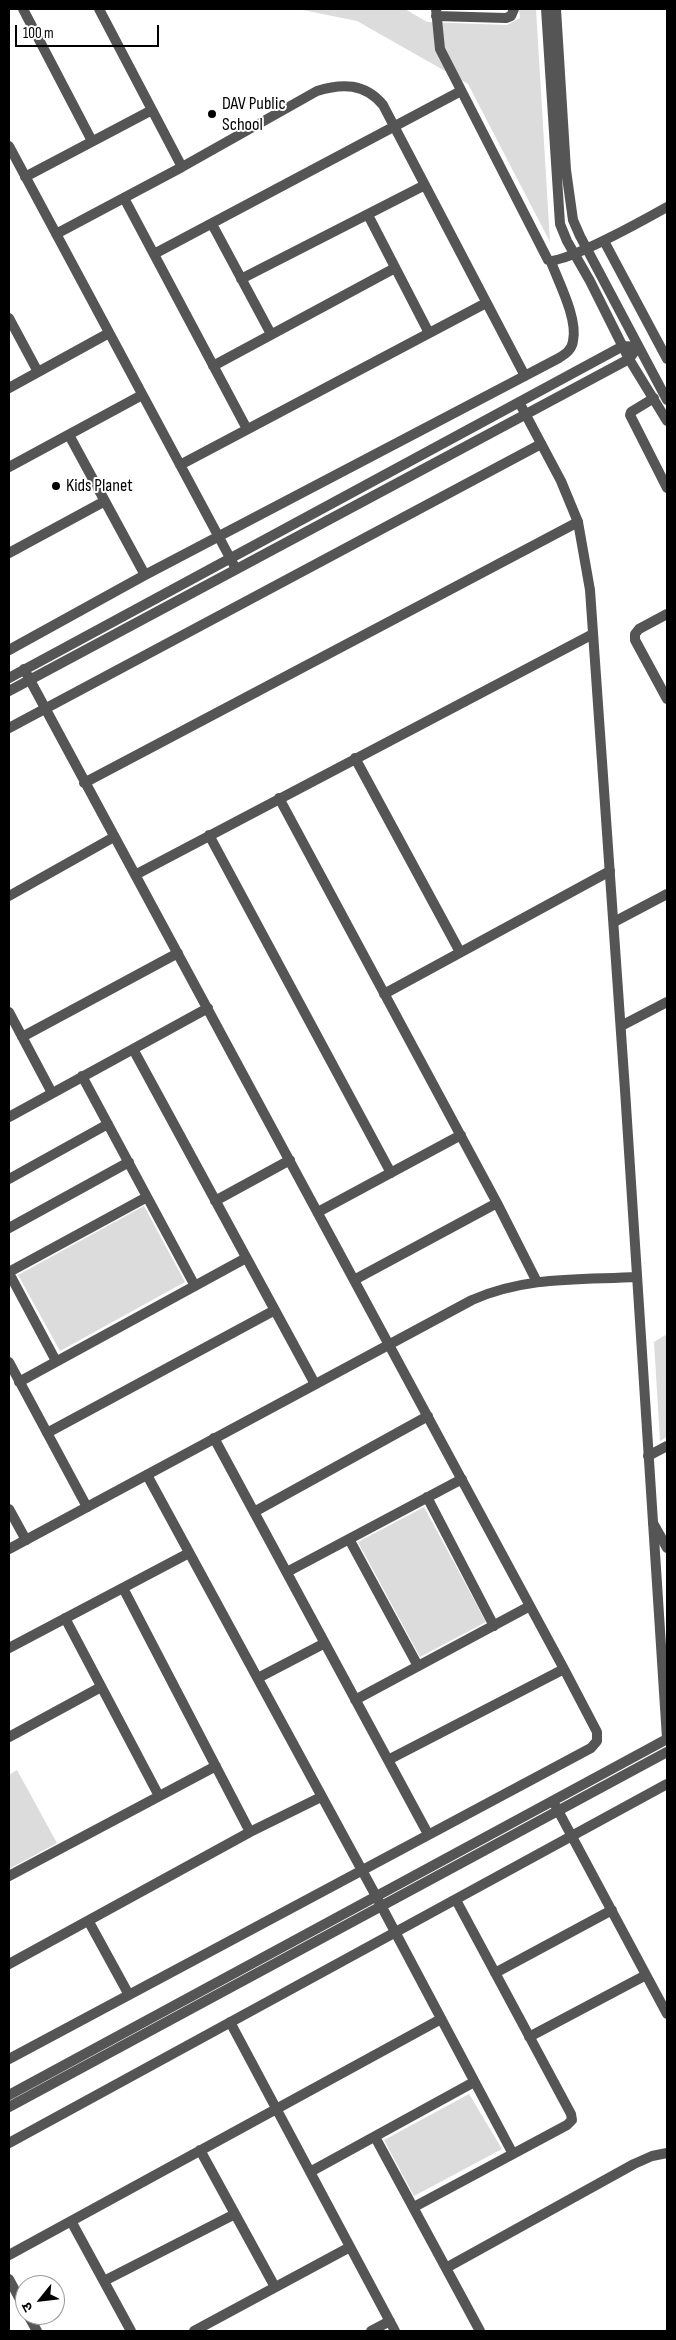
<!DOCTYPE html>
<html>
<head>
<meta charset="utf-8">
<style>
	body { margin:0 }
	#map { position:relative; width:676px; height:2340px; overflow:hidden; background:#fff; font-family:"Sofia Sans Condensed","Noto Sans Devanagari",sans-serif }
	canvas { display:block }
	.frame { position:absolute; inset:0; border:10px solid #000; pointer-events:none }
	.north { position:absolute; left:15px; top:2275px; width:50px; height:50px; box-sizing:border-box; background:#fff; border:1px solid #999; border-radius:50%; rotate:241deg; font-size:14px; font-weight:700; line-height:20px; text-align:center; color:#000 }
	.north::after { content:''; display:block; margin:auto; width:18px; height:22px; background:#000; clip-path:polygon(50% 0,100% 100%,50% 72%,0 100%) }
	.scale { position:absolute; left:15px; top:25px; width:144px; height:22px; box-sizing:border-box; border:2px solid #000; border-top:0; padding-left:6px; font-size:15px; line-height:18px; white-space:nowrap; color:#000; -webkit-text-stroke:4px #fff; paint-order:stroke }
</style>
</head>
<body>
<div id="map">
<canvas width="676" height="2340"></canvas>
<div class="frame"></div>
<div class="north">उ</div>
<div class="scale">100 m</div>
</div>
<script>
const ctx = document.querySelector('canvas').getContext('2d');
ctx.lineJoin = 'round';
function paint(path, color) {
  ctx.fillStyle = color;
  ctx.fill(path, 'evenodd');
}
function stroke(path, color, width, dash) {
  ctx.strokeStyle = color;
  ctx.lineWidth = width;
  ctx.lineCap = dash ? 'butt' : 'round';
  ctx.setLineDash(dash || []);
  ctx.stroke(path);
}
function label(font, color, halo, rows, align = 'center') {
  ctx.font = font + ' "Sofia Sans Condensed",sans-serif';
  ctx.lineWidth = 4;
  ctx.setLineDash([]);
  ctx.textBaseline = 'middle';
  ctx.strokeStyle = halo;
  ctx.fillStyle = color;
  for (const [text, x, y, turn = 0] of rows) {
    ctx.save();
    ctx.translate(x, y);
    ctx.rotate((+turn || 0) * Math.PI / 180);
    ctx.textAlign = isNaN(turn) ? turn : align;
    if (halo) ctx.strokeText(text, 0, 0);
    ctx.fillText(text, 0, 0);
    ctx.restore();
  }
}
paint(new Path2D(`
	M298,9H405L427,22L507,25L520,18L519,9H536L550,242L468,84L357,21Z
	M144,1206L185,1282L60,1351L18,1275Z
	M667,1334V1437L660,1441L654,1342Z
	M424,1507L486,1622L420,1657L358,1542Z
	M17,1770L57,1843L9,1869V1775Z
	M469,2094L502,2149L414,2196L384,2140Z`), '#dcdcdc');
stroke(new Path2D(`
	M23,9L92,141
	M99,9L182,167
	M436,9L440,49L548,260C560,267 651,216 667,207
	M436,16L506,18L511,16L514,9
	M9,146L236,569
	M25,177L152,110
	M124,198L247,429
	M368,215L429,333
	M212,224L271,334
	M56,234L182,167L317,91C342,83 365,83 383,105L525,376
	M604,241L667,359
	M154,254L461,91
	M241,279L425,185
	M9,318L38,372
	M213,366L395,268
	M9,388L109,333
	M654,398L631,412L630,415L667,488
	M69,435L145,575
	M180,465L486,303
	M9,467L142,395
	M9,553L105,501
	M667,614L639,629L635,634V640L667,699
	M9,650L145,575L559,358C565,354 572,350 573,341C578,319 559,283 551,262
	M9,728L541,444
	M355,758L460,952
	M84,783L578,522
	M279,798L497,1203L537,1282
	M209,835L391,1173
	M135,875L593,634
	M9,896L114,837
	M614,922L667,894
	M384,994L610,871
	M9,1012L52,1093
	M22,1037L178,953
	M133,1049L315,1384
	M82,1076L195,1286
	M9,1117L208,1008
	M9,1179L108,1124
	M215,1201L290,1160
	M318,1212L461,1135
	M9,1228L129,1162
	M9,1272L147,1197
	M9,1273L56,1361
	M354,1280L497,1203
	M9,1362L87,1507
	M19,1382L246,1258
	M47,1433L275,1310
	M214,1438L428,1834
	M648,1456L667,1446
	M147,1475L376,1896L513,2154
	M427,1497L494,1626
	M9,1509L26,1540
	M254,1512L428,1416
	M653,1523L667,1548
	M349,1539L418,1666
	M287,1572L462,1479
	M123,1588L250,1832
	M65,1618L159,1796
	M9,1648L189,1553
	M258,1678L325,1643
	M355,1700L530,1606
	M9,1737L101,1687
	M388,1760L564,1669
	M554,1803L667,2014
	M9,1876L216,1766
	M89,1922L129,1995
	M9,1964L250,1832L321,1797
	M495,1973L612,1910
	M230,2022L395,2331
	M529,2037L646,1975
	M9,2059L591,1748L597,1741V1732L564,1669L24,669
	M375,2137L480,2331
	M9,2143L667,1784
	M200,2150L275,2287
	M310,2172L474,2082
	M414,2207L567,2125L572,2120L571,2114L456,1900
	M71,2221L131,2331
	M9,2255L441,2019
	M446,2268L634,2164L652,2156L667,2153
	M9,2279L25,2309
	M104,2281L235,2214
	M28,2315L37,2331
	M194,2331L350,2247
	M371,2331L390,2321`), '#555', 10);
stroke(new Path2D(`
	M546,9L560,224L567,241L590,281L629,359L667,421
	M556,9L566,170L573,220L580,236L667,400
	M519,402L561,481L578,522L590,590L625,1090L667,1738
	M9,678L623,346L638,347
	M9,691L629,359L638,347
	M621,1026L667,1002
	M9,1549L472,1300C526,1276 580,1280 637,1277
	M9,2095L667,1739
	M9,2107L667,1752`), '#555', 10);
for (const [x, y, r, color] of [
	[212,114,5,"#000"],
	[56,486,5,"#000"]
]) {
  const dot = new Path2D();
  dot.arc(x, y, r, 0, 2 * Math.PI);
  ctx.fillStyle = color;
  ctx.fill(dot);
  stroke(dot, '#fff', 2);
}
label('18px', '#000', '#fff', [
	["DAV Public",222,104],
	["School",222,125],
	["Kids Planet",66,486]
], 'left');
</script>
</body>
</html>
